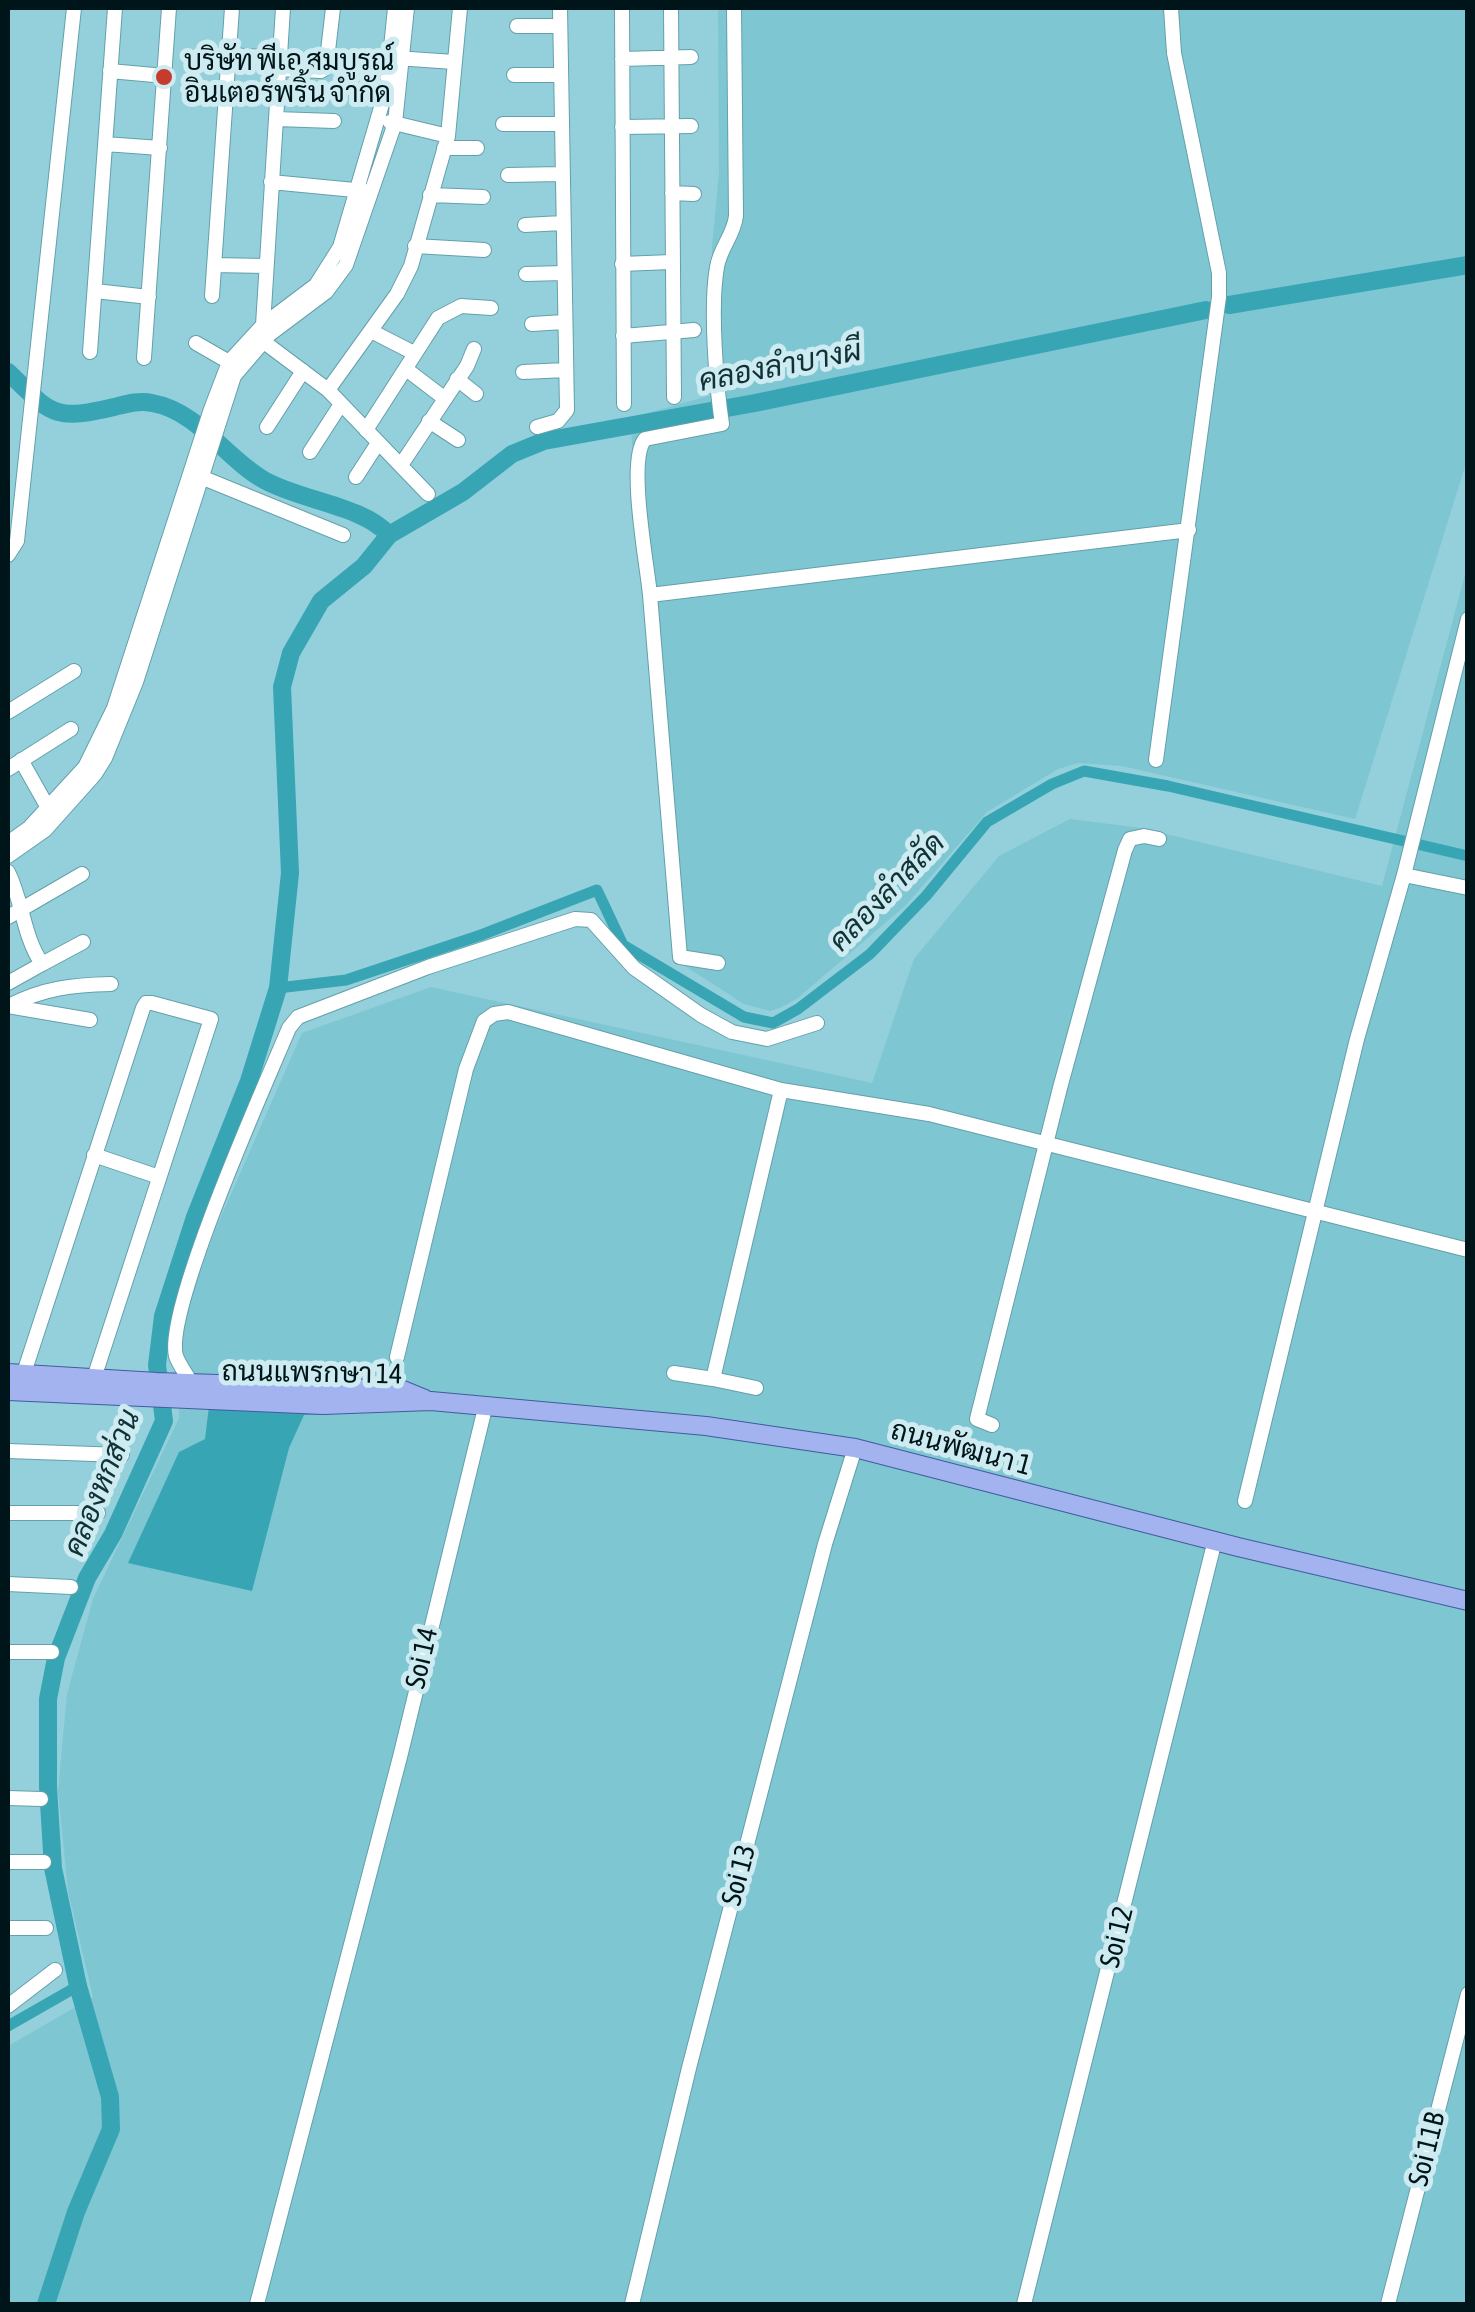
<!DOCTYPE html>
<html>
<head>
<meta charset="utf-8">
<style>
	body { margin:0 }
	#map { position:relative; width:1475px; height:2312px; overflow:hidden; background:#93d0db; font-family:"Asap Condensed",sans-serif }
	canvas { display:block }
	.frame { position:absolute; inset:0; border:10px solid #001519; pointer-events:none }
</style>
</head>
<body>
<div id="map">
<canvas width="1475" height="2312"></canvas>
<div class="frame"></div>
</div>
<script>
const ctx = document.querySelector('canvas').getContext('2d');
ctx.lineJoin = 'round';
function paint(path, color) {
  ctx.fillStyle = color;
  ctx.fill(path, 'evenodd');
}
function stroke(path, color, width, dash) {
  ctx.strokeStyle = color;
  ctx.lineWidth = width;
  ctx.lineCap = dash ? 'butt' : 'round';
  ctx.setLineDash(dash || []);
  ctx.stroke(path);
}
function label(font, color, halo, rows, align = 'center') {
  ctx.font = font + ' "Asap Condensed",Sarabun,sans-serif';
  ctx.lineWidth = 10;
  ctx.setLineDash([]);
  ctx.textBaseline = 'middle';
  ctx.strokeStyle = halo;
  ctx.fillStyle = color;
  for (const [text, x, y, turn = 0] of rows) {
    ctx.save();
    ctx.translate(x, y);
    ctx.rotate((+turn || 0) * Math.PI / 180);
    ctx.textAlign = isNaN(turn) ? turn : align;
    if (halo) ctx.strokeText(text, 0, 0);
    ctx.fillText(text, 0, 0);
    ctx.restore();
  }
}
paint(new Path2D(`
	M718,8H1467V460L1355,819L1122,766L1079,763L1058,769L987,812L906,905L798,998L782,1007L770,1011L744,1004L674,959L630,418L712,395V247L719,173Z
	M1467,567V2304H8V2046L93,1997L68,1891L58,1791L67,1694L93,1599L179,1418L177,1352L188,1305L216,1228L302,1033L431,987L872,1083L914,959L999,856L1070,819L1141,828L1382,886Z`), '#7ec6d2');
paint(new Path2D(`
	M209,1406L332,1414L304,1415L289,1448L252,1591L128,1563L179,1452L205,1439Z`), '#38a5b5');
stroke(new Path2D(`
	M278,988L346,980L481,935L597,890L623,945L744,1017L773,1023L798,1009L870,954L926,896L987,822L1052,784L1084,771L1168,786L1468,856
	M8,2026L78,1986`), '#38a5b5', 11);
stroke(new Path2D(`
	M1229,305L1468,265
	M8,372C51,413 52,422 114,407C126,404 139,400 152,403C198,411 225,458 264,480C301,501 362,505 389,535
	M46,2304L76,2212L111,2129L110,2097L78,1986L53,1868L48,1787V1699L56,1658L87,1578L113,1534L164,1421L157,1365L163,1316L195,1217L249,1081L278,988L290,873L282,687L291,653L321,601L364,566L389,535L463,492L512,454L544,441L755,403L1206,310`), '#38a5b5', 18);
const minor = new Path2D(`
	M622,8L624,404
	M671,8L674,397
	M734,8L736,216C734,235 720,248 717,267C710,306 716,384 722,424L645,439C627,460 647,563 650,595L1189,530
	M517,26H560
	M228,55L279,58
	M396,58L454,62
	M622,59L691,57
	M278,69L321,71L326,68L333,8
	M110,71L165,76
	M514,75H560
	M276,119L334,121
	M390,122L448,136
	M503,124H560
	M622,127L691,126
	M105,144L160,148
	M444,148H477
	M508,175L561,174
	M271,182L365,191
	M672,193L694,194
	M430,195L483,197
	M525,225L562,223
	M415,246L484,250
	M622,264L671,262
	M214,265L266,266
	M526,274L563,273
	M95,291L149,297
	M212,296L232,8
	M532,324L564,322
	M263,325L283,8
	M371,331L414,353
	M256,336L328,390L428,494
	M623,336L694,330
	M196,343L229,362
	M90,352L115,8
	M144,358L169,8
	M406,369L444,398
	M523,372L566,370
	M457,379L476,394
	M328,390L397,294L411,266L448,136L460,8
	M429,421L458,440
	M267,427L303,371
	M537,427L558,421L567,410L560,8
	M366,430L438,318L461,306L491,308
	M310,452L341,404
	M401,465L467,366L474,349
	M196,475L343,535
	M356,477L378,443
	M8,555L17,541L74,8
	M650,595L680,957L718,963
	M8,712L74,671
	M21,760L47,806
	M1156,760L1219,297V273L1174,53L1171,8
	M8,769L71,729
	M8,843L29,828L85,767L114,708L211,409L229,362L263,325L316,285L340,247L387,87L395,8
	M8,856L45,830L95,774L105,758L136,682L234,376L270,334L326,292L346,265L395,123L407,8
	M8,872C23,902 23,936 42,964L8,983
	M1404,875L1468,888
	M8,917L82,874
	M42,964L83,942
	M8,1006L90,1020
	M9,1006C43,988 73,985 111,984
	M94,1155L159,1177
	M397,1357L466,1069L484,1021L494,1014L508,1012L781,1090L929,1114L1468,1250
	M674,1373L713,1379
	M21,1382L143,1008L146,1003H152L211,1019L94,1378
	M191,1383C187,1375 179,1365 176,1356C164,1310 266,1083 289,1028L298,1017L428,967L575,919L591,920L634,968L701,1015L732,1032L767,1039L817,1023
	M756,1388L713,1379L781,1090
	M992,1425L977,1419L1060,1088L1125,850L1130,839L1144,836L1159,839
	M8,1451L122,1455
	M1245,1501L1357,1039L1404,875L1468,619
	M8,1513H98
	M8,1584L71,1587
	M8,1652H52
	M8,1798L41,1799
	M8,1862H44
	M8,1928H46
	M8,2006L55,1970
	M257,2304L400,1757L486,1404
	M632,2304L689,2068L825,1544L855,1448
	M1024,2304L1215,1540
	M1388,2304L1468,1994`);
const major = new Path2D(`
	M8,1373L157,1382L403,1390L425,1399
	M8,1391L323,1405L431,1401L706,1426L855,1448L1238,1547L1468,1601`);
stroke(minor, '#63a0aa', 16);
stroke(major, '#415b9d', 20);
stroke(minor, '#fff', 14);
stroke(major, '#a2b3ef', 18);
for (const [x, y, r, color] of [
	[164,77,10,"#c73a2e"]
]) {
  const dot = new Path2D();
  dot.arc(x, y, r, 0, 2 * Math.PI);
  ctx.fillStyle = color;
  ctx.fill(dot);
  stroke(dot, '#cdebf0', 4);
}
label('28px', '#001519', '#cdebf0', [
	["บริษัท พีเอ สมบูรณ์",184,61],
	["อินเตอร์พริ้น จำกัด",184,93]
], 'left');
label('28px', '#001519', '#cdebf0', [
	["ถนนแพรกษา 14",312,1373,1],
	["ถนนพัฒนา 1",961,1448,15],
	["Soi 14",422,1658,-77],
	["Soi 13",739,1875,-75],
	["Soi 12",1117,1937,-76],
	["Soi 11B",1427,2149,-76]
]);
label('italic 30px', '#103136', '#cdebf0', [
	["คลองลำบางผี",780,366,-11],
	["คลองลำสลัด",887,892,-46],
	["คลองหกส่วน",102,1483,-68]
]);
</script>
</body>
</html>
